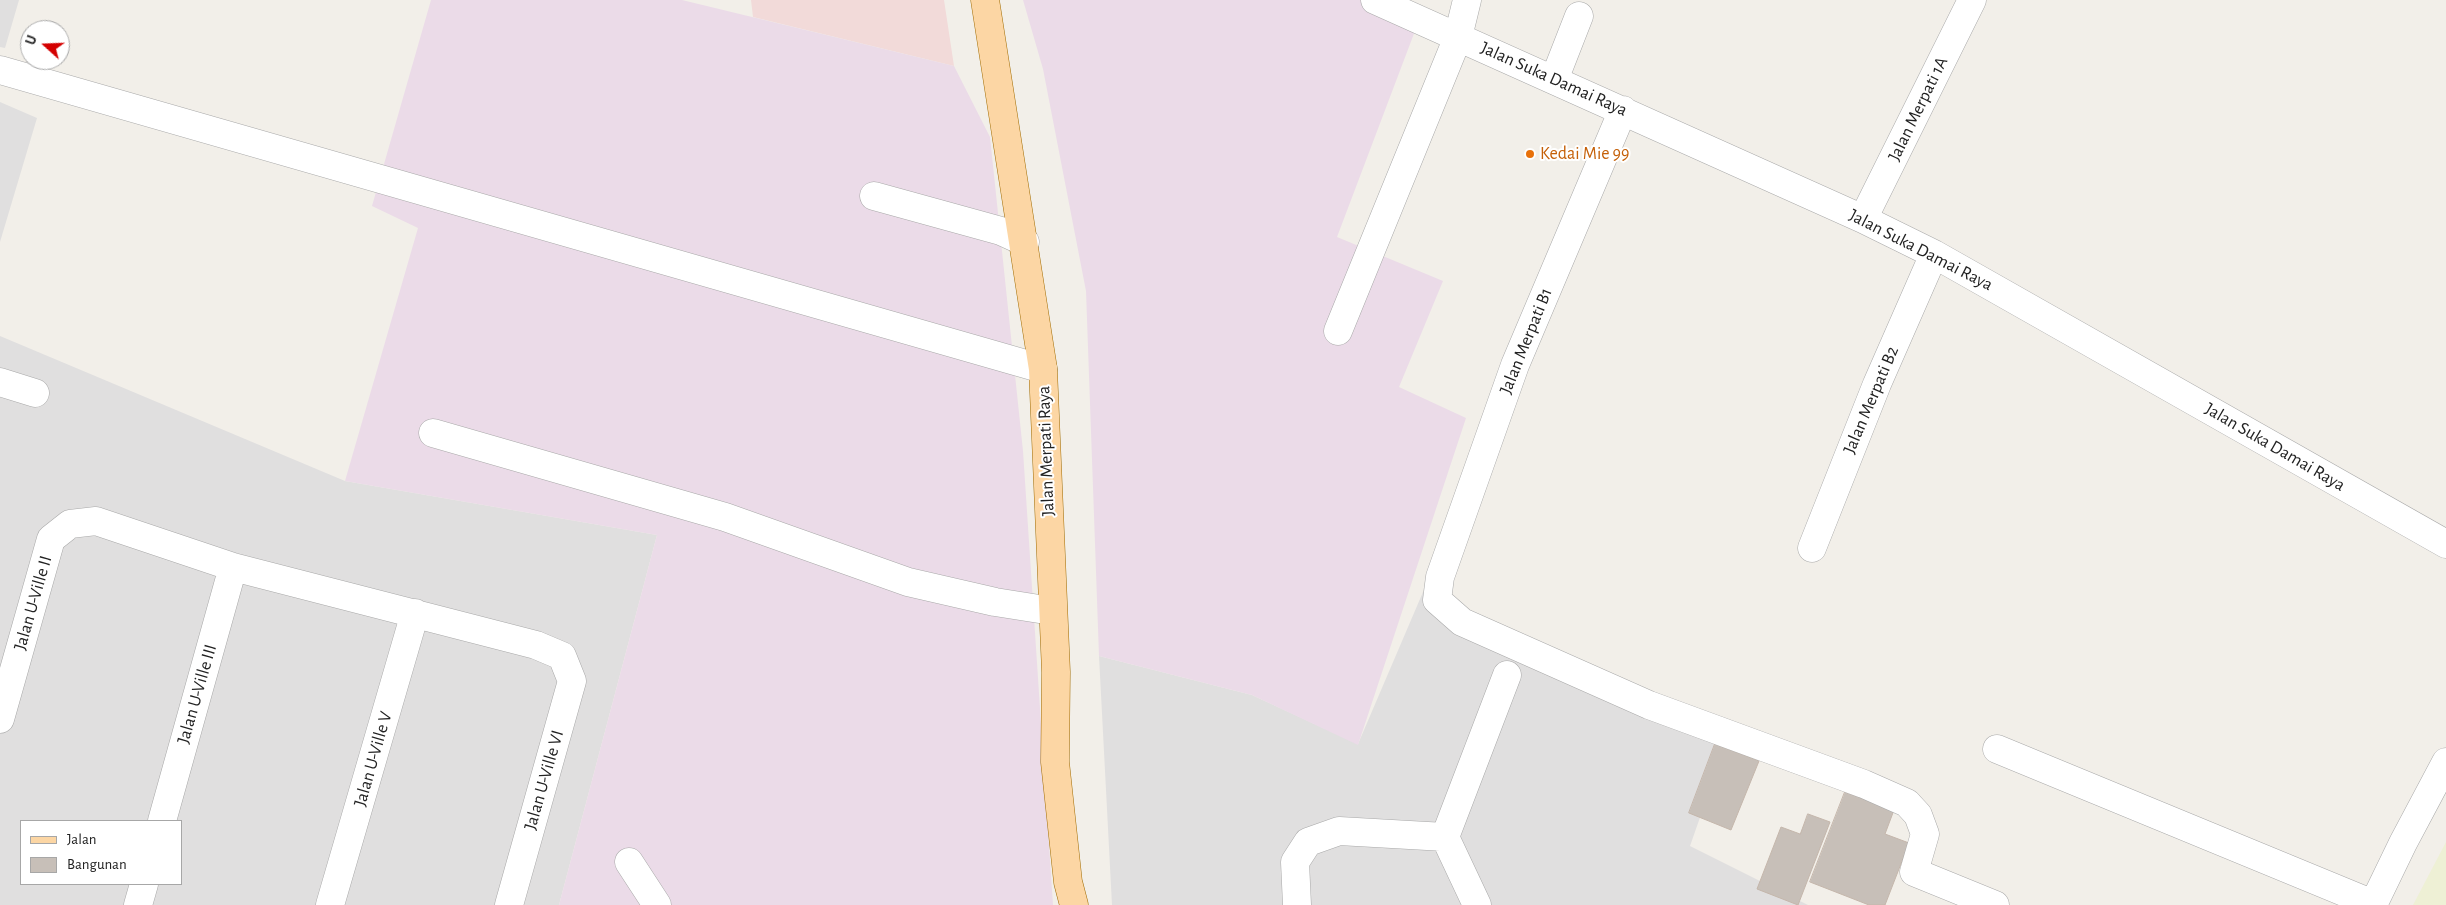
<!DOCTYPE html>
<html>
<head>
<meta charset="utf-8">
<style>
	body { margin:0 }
	#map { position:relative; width:2446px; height:905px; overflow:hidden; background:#f2efe9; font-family:"Alegreya Sans",sans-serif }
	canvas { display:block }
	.legend { position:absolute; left:20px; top:820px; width:162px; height:65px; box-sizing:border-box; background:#fff; border:1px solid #a7a7a7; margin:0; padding:6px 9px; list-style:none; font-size:15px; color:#222 }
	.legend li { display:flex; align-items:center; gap:10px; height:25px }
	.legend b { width:25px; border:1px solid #a7a7a7 }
	.north { position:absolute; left:20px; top:20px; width:50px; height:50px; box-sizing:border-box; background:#fff; border:1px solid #a7a7a7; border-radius:50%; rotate:290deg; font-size:14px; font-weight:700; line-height:20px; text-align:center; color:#222 }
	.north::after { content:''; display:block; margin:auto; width:18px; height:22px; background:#d40000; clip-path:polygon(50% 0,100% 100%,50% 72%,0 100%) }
</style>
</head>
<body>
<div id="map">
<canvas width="2446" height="905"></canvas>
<ul class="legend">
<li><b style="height:6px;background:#fcd6a4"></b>Jalan</li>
<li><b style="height:14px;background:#c7bfb8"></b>Bangunan</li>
</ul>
<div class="north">U</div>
</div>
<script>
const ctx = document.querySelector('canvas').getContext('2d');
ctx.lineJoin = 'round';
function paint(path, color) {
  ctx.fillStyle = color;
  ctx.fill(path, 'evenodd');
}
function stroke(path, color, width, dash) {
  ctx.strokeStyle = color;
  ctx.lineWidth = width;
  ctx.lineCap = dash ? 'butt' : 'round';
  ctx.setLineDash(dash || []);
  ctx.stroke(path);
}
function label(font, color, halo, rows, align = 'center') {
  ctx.font = font + ' "Alegreya Sans",sans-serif';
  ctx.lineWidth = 4;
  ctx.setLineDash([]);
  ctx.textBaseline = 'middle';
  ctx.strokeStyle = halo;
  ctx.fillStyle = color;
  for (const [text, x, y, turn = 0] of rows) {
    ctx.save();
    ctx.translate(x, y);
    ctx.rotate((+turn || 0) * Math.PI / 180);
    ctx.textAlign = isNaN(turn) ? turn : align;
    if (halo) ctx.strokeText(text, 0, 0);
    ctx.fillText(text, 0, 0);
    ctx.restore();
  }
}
paint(new Path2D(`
	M0,0H19L5,48L0,47Z
	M0,102L37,118L0,242Z
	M0,336L345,481L657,535L559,905H0ZM21,821H181V884H21Z
	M1423,592L1731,729L1690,846L1808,905H1112L1099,656L1252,695L1358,744Z`), '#e0dfdf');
paint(new Path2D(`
	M751,0H944L954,66L753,17Z`), '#f2dad9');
paint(new Path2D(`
	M431,0H682L954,66L990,137L1023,451L1053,905H559L657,535L345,481L418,228L372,206Z
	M1023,0H1385L1421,15L1337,237L1443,281L1399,387L1466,418L1358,745L1252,695L1099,656L1086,291L1043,69Z`), '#ebdbe8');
paint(new Path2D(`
	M2446,842V905H2413Z`), '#eef0d5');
const building = new Path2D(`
	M1715,744L1759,761L1731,830L1689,813Z
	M1845,792L1894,810L1885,834L1909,843L1885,905H1869L1810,882Z
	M1808,814L1830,822L1798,905L1757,889L1781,827L1800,834Z`);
paint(building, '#c7bfb8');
stroke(building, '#c4b6ab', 1);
const minor = new Path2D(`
	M1375,0L1863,219L1934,254L2446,544
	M0,70L1043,369
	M1554,80L1579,16
	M1623,110L1515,365L1440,577L1437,600L1462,622L1649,705L1864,784L1907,803L1918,815L1925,834L1914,872L1995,905
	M874,196L1001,231L1025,242
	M1863,219L1972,0
	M1338,331L1458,37L1467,0
	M0,382L35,393
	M433,433L725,517L908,582L995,602L1052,611
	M1812,548L1877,384L1934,254
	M0,719L51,539L70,524L96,521L233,567L536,645L562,656L572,681L509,905
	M1997,749L2373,904
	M162,821L233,567
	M629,862L657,905
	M138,905L144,884
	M330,905L415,613
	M1297,905L1295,862L1308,842L1339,831L1445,837
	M1477,905L1445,837L1507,675
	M2373,905L2403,843L2446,762`);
const major = new Path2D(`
	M985,0L1043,369L1056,672L1055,762L1068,882L1074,905`);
stroke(minor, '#a9a9a9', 29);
stroke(major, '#a06b00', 29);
stroke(minor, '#fff', 28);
stroke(major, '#fcd6a4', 28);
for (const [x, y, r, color] of [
	[1530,154,5,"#e8710a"]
]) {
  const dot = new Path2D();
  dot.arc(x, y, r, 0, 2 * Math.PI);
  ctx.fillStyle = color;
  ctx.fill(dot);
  stroke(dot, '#fff', 2);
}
label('18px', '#222', '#fff', [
	["Jalan Suka Damai Raya",1554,79,24],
	["Jalan Merpati 1A",1918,109,-64],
	["Jalan Suka Damai Raya",1921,250,27],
	["Jalan Merpati B1",1526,341,-68],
	["Jalan Merpati B2",1871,400,-67],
	["Jalan Suka Damai Raya",2275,447,30],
	["Jalan Merpati Raya",1046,451,-92],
	["Jalan U-Ville II",33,603,-74],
	["Jalan U-Ville III",197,694,-74],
	["Jalan U-Ville V",373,759,-74],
	["Jalan U-Ville VI",544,780,-74]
]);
label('18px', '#c56008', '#fff', [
	["Kedai Mie 99",1540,154]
], 'left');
</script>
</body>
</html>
